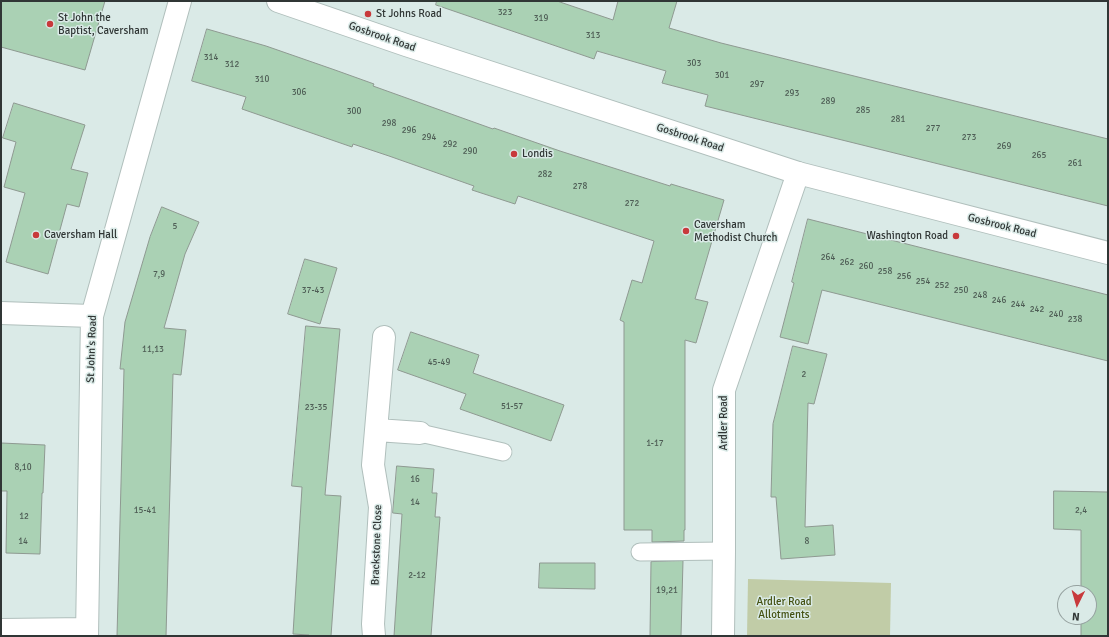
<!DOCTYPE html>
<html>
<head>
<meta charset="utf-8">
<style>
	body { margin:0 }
	#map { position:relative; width:1109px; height:637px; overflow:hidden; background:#daeae7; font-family:Signika,sans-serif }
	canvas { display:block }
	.frame { position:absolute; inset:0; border:2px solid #303635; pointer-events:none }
	.north { position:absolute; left:1057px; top:585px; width:40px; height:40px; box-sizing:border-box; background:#daeae7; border:1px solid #96a2a0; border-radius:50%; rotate:185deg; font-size:11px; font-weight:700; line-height:16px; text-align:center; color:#303635 }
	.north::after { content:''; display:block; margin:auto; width:14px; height:18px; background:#c8393b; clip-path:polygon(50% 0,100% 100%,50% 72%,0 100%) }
</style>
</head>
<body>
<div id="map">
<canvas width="1109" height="637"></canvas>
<div class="frame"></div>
<div class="north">N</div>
</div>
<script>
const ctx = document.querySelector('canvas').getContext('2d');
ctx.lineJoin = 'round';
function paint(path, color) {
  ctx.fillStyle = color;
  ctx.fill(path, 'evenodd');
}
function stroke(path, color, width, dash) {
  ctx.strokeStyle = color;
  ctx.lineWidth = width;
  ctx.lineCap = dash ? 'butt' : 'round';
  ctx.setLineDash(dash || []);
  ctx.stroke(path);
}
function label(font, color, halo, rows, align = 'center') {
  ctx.font = font + ' Signika,sans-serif';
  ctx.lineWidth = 3;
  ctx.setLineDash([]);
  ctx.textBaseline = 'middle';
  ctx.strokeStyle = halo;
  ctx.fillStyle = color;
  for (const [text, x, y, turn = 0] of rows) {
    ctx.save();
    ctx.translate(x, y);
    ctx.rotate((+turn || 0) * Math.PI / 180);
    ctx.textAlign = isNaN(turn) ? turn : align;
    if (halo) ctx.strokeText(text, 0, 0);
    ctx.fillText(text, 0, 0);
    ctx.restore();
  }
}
paint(new Path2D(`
	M748,579L891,583L890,636H747Z`), '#c1cca7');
const building = new Path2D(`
	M1,1H105L85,70L1,47Z
	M437,1H557L613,20L618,1H677L669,28L721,43L1108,139V206L705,106L708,95L662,83L666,71L597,51L594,59L436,5Z
	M207,29L266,46L335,70L374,84L373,86L493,129L494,128L560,151L670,186L671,184L724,200L695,299L708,302L696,343L685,340V530H684V541L652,542V530H624V322L620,320L632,280L642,283L654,241L518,196L515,204L472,190L474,186L389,156L353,144L352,147L242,109L246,97L192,81Z
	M14,103L85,125L71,169L88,173L79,207L67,204L48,274L6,262L25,193L4,187L16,142L3,138Z
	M162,207L199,222L185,254L164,328L186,330L181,375L173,374L166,636H117L124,369H120L125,322L150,237Z
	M808,219L1108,295V361L822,290L808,344L780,337L794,283L792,282Z
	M305,259L337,268L320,324L288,314Z
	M306,326L340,329L325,495L341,496L331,636H309V635L293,634L302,487L292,486Z
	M411,332L479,355L473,373L564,405L551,441L460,409L466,394L398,370Z
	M793,346L827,354L814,404L808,403L805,527L833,525L835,555L781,559L776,497H771L773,424Z
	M1,443L45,445L43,493H42L40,554L6,553L7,491H1Z
	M397,466L434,469L432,493H437L435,517H440L431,636H394L402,514L393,513Z
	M1054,491L1108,492V636H1081V617H1089V593H1081V530L1054,529Z
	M683,561L681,636H650L651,562Z
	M540,563H595V589L539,588Z`);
paint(building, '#aad1b4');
stroke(building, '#8e9991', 1);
const service = new Path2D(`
	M420,433L503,452
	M640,552L724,551`);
const minor = new Path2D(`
	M1,313L92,316
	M377,430L420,433
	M1,630L87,629
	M87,636L92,316L180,1
	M374,636L373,624L380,507L373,465L384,337
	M723,636L724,551V390L798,173`);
const secondary = new Path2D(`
	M278,1L406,45L798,173L1108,253`);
stroke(service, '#b0bfbc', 19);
stroke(minor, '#b0bfbc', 24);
stroke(secondary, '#b0bfbc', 24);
stroke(service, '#fff', 17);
stroke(minor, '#fff', 22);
stroke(secondary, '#fff', 22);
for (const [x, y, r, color] of [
	[368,14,4,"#c8393b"],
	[50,24,4,"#c8393b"],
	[514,154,4,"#c8393b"],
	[686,231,4,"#c8393b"],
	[36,235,4,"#c8393b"],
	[956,236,4,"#c8393b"]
]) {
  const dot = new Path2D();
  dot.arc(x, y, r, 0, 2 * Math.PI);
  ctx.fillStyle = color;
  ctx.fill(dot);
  stroke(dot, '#daeae7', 1.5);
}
label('9px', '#4e5d55', null, [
	["323",505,13],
	["319",541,19],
	["313",593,36],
	["314",211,58],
	["303",694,64],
	["312",232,65],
	["301",722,76],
	["310",262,80],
	["297",757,85],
	["306",299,93],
	["293",792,94],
	["289",828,102],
	["285",863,111],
	["300",354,112],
	["281",898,120],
	["298",389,124],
	["277",933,129],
	["296",409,131],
	["294",429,138],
	["273",969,138],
	["292",450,145],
	["269",1004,147],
	["290",470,152],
	["265",1039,156],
	["261",1075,164],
	["282",545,175],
	["278",580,187],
	["272",632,204],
	["5",175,227],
	["264",828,258],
	["262",847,263],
	["260",866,267],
	["258",885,272],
	["7,9",159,275],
	["256",904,277],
	["254",923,282],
	["252",942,286],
	["37-43",313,291],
	["250",961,291],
	["248",980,296],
	["246",999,301],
	["244",1018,305],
	["242",1037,310],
	["240",1056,315],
	["238",1075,320],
	["11,13",153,350],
	["45-49",439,363],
	["2",804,375],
	["51-57",512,407],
	["23-35",316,408],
	["1-17",655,444],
	["8,10",23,468],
	["16",415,480],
	["14",415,503],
	["15-41",145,511],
	["2,4",1081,511],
	["12",24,517],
	["14",23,542],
	["8",807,542],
	["2-12",417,576],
	["19,21",667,591]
]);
label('11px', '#303635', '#daeae7', [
	["St Johns Road",376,14],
	["St John the",58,18],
	["Baptist, Caversham",58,31],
	["Londis",522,154],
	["Caversham",694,225],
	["Methodist Church",694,238],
	["Caversham Hall",44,235],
	["Washington Road",948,236,"right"]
], 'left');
label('11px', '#303635', '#daeae7', [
	["Gosbrook Road",382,37,19],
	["Gosbrook Road",690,138,18],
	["Gosbrook Road",1002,226,14],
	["St John's Road",92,349,-88],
	["Ardler Road",724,423,-90],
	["Brackstone Close",377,545,-88]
]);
label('11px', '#445111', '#daeae7', [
	["Ardler Road",784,602],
	["Allotments",784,615]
]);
</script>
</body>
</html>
